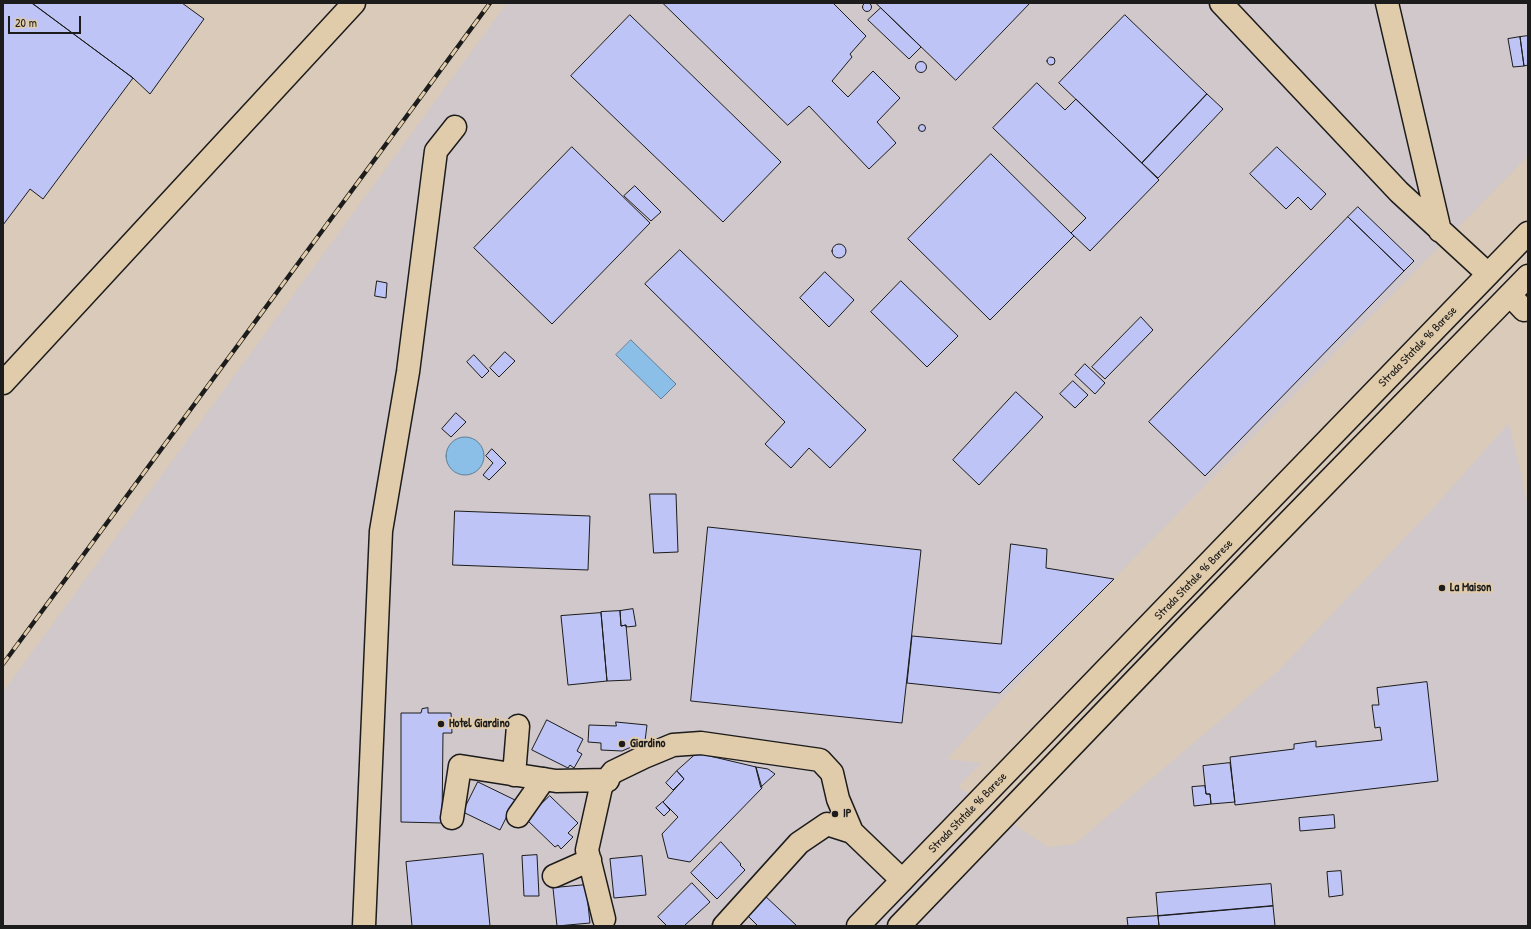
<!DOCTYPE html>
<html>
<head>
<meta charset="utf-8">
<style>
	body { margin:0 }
	#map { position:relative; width:1531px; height:929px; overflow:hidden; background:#d9cab9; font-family:"Patrick Hand",sans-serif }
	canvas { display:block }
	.frame { position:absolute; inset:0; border:4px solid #1c1c1c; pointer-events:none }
	.scale { position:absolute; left:8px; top:16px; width:73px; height:18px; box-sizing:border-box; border:2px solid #1c1c1c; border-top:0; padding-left:5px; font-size:12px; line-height:14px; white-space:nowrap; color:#1c1c1c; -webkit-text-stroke:3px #e0cbaa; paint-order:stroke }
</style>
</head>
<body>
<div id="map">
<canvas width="1531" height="929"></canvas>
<div class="frame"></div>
<div class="scale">20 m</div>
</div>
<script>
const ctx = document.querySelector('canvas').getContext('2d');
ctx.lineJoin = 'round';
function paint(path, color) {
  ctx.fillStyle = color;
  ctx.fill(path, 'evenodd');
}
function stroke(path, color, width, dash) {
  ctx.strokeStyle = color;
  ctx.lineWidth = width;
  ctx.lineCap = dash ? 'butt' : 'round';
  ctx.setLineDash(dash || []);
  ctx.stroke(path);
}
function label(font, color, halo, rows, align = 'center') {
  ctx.font = font + ' "Patrick Hand",sans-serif';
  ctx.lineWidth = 4;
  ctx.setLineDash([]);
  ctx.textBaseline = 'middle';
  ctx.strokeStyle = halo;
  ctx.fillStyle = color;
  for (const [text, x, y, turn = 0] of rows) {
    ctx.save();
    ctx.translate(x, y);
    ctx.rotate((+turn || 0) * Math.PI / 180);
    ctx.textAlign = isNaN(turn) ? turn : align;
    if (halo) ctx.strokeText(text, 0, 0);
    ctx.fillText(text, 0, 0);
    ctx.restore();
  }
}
paint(new Path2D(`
	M507,3H1528V156L1094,599L947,759L981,763L958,787L1048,847L1075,844L1277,672L1436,505L1509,423L1528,505V926H3V692Z`), '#d1c8cb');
const water = new Path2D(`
	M631,340L676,384L661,399L616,355Z
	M446 456a19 19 0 1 1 38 0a19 19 0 1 1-38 0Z`);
paint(water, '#8bbfe8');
stroke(water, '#5f7e96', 1);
const building = new Path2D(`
	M862.5 7a4.5 4.5 0 1 1 9 0a4.5 4.5 0 1 1-9 0Z
	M3,3H32L133,78L43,199L30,189L3,225Z
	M32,3H182L204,19L150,94L133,78Z
	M663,3H833L866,36L850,54L852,57L832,81L848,97L873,71L900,98L877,122L896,143L869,169L809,106L788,125Z
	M876,3H1030L956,80Z
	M881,8L921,47L909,59L868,20Z
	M630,15L781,162L723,222L571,76Z
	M1125,15L1207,94L1142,163L1059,83Z
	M1528,36V65L1524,66L1520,37Z
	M1520,37L1524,66L1513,67L1508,39Z
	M1047 61a4 4 0 1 1 8 0a4 4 0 1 1-8 0Z
	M915.5 67a5.5 5.5 0 1 1 11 0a5.5 5.5 0 1 1-11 0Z
	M1037,83L1065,110L1076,99L1159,180L1090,251L1071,233L1086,218L993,128Z
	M1207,94L1223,109L1158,178L1142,163Z
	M918.5 128a3.5 3.5 0 1 1 7 0a3.5 3.5 0 1 1-7 0Z
	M572,147L650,223L552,324L474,248Z
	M1277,147L1326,194L1311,210L1298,197L1286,209L1250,174Z
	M991,154L1074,236L990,320L908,239Z
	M635,186L661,212L651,221L624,196Z
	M1358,207L1414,261L1404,271L1348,217Z
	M1348,217L1404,271L1205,476L1149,422Z
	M832 251a7 7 0 1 1 14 0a7 7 0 1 1-14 0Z
	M680,250L866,430L830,468L809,448L791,468L765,444L785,422L645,284Z
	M825,272L854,300L829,327L800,298Z
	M377,281L387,283L386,298L375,296Z
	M901,281L958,336L927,367L871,312Z
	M1141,317L1153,330L1105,379L1092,367Z
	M505,352L515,361L499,377L490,368Z
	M474,355L489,371L482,378L467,362Z
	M1085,364L1105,383L1095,394L1075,375Z
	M1073,381L1088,395L1075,408L1060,394Z
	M1016,392L1043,417L979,485L953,460Z
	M456,413L466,422L451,437L442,429Z
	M492,449L506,463L489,480L483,475L493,463L486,456Z
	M650,494H676L678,552L654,553Z
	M455,511L590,516L588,570L453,565Z
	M708,527L921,550L902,723L691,701Z
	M1011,544L1047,549L1046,568L1114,579L1000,693L907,683L912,636L1001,644Z
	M633,609L636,626L626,627V625L621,626L620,611Z
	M620,611L621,626L626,625L631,680L607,681L601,612Z
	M601,613L607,681L568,685L561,616Z
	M1427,682L1438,781L1235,805L1230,757L1294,749V744L1316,741V747L1382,740L1380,727L1375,728L1372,705H1379L1377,688Z
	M428,708V713H451L452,733H443L442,823L401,822V713H421L422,709Z
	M547,720L583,739L577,751L582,754L574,768L570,765L568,768L532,750Z
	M616,722L647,725L645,741L622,751L601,750V743L588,742L589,725L616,726Z
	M697,753L756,767L762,788L690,862L668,858L662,834L678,817L663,802L684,779L677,771Z
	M1230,763L1235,802L1211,804L1210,794H1206L1203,766Z
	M756,767L768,769L775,774L761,787Z
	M677,771L684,779L673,790L666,783Z
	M478,782L515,800L500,830L463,812Z
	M1205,786L1206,794H1210L1211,804L1194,806L1192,787Z
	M550,796L578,823L568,833L573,837L561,849L558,845L555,847L526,819Z
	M663,802L670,810L664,816L656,808Z
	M1334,815L1335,828L1300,831L1299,818Z
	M721,842L741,864L740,865L745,870L717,899L691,873Z
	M483,854L490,926H412L406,862Z
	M537,855L539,896H524L522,856Z
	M642,856L646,895L614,898L610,859Z
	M1341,871L1343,895L1329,897L1327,872Z
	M692,883L710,902L684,926H667L658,917Z
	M1271,884L1273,906L1158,916L1156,893Z
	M586,885L590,923L557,926L553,888Z
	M763,894L797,926H758L745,913Z
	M1273,906L1275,926H1159L1158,916Z
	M1158,916L1159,926H1128L1127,918Z`);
paint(building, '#bfc4f6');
stroke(building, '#1c1c1c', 1);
const minor = new Path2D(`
	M1221,3L1399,192L1488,274
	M1387,3L1440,231
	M1510,295L1524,310L1528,308
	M3,383L354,3
	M514,775L518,726
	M518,816L544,779
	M452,818L460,766L556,781L608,780
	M554,876L590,860
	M604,919L587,850L601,787L613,772L644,757L673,745L701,743L820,760L832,773L838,799L852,832L902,880
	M364,926L381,531L408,372L436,151L455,127
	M724,926L799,843L827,824L852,832`);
const major = new Path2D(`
	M858,926L1528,233
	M899,926L1191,622L1528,276`);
stroke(minor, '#1c1c1c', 25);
stroke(major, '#1c1c1c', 25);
stroke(minor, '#e0cbaa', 22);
stroke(major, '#e0cbaa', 22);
const rail = new Path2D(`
	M3,664L490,3`);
stroke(rail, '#1c1c1c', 4.5);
stroke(rail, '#e0cbaa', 3, [9]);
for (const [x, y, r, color] of [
	[1442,588,4,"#1c1c1c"],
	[441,724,4,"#1c1c1c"],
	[622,744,4,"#1c1c1c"],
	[835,814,4,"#1c1c1c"]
]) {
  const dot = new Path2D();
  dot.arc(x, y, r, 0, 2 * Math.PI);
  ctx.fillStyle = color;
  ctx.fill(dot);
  stroke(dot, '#e0cbaa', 1.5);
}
label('12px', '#1c1c1c', '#e0cbaa', [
	["Strada Statale 96 Barese",1418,347,-46],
	["Strada Statale 96 Barese",1194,580,-46],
	["Strada Statale 96 Barese",968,813,-46]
]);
label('bold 12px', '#1c1c1c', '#e0cbaa', [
	["La Maison",1450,588],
	["Hotel Giardino",449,724],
	["Giardino",630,744],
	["IP",843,814]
], 'left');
</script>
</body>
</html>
